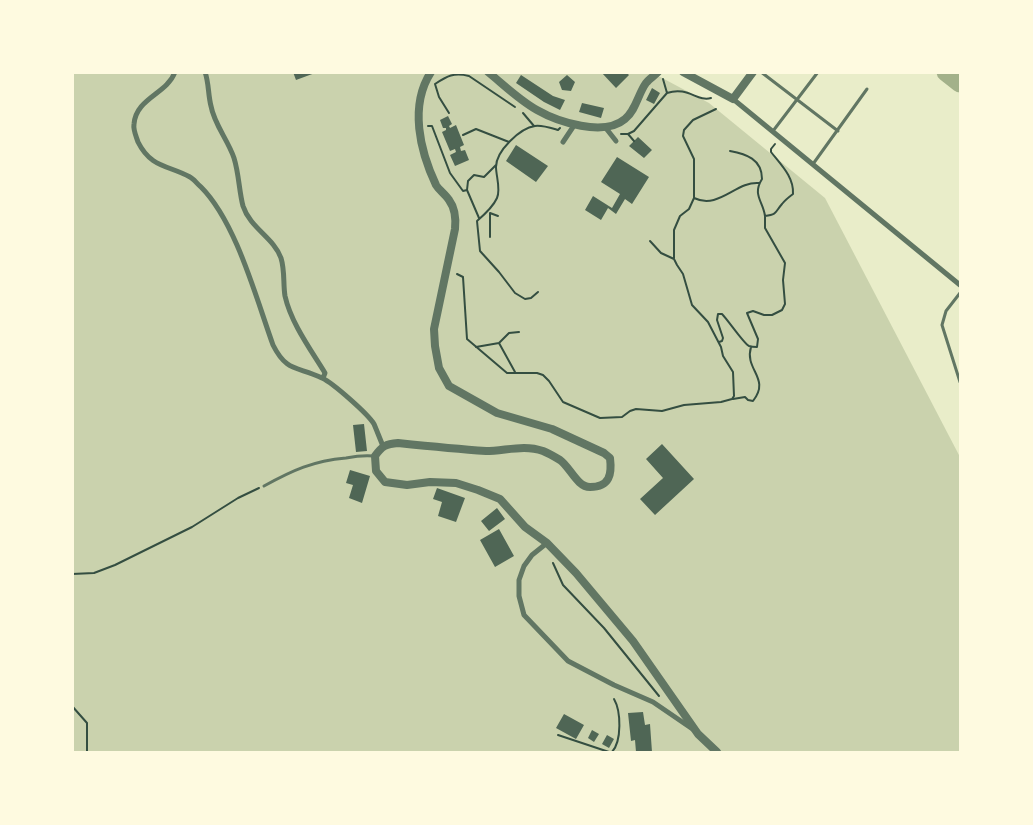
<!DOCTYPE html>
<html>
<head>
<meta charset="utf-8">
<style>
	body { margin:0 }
	#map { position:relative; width:1033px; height:825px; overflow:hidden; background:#e9edc9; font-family:Ubuntu,sans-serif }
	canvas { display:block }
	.frame { position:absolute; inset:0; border:74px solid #fefae0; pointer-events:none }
</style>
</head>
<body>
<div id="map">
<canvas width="1033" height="825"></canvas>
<div class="frame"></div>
</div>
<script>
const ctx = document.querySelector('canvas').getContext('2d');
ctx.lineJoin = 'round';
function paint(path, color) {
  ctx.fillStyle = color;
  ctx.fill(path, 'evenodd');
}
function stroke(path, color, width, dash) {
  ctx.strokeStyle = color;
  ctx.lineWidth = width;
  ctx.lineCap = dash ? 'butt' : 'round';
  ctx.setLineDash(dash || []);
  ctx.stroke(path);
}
paint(new Path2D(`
	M651,72L709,103L825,198L960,457V752H73L72,73Z`), '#cad2ad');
stroke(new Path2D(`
	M946,72L960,83`), '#a3b18a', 19);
paint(new Path2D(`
	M293,72H315V73L296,80Z
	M601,72H626L629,75L616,88Z
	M521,75L553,96L565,100L560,110L544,102L516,83Z
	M567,75L575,82L571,91L562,90L559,82Z
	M652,88L660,93L654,104L646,100Z
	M582,103L604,108L601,118L579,112Z
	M448,116L452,124L449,126L450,128L456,125L464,145L460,147L461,151L465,150L469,160L455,166L450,155L456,152L455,149L450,151L442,132L446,130V128H443L440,120Z
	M638,137L652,150L644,158L629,146Z
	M516,145L548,166L536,182L506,161Z
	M617,157L649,177L632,204L625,199L616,214L608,208L601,220L585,210L593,196L612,208L620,194L601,182Z
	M364,424L367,451L356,452L353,425Z
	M662,444L694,479L655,515L640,499L663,478L646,459Z
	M350,470L370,476L362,503L349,498L353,485L346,483Z
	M437,488L465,498L456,522L438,516L442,502L433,499Z
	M497,508L505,519L489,531L481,521Z
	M499,529L514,556L495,567L480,540Z
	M643,712L645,725L650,724L652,752H636L635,740L631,741L628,713Z
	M564,714L584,725L576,739L556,728Z
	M592,730L599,734L594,742L588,738Z
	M607,735L614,739L609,748L602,744Z`), '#4f6655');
stroke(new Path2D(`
	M435,84C447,76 454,72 469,76L515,107
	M435,84L439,97L449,113
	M667,93C688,86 697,102 711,98
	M523,113L534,126
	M428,126H432L450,173L463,191L467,190
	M621,134H628L634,131L667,93L663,79
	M628,134L634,141
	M463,135L476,129L509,142
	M730,151C746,154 762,159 762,179C752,195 763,201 765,216
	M694,198C719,210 736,181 759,183
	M490,213L498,216
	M479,218L467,190L468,181L474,175L484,177L496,165
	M490,237V213
	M674,258V230L680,216L689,209L694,198V159L683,136L684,130L693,120L716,109
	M457,274L463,277L467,339L507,373H537L543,375L549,381L563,402L600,418L622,417L630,411L636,409L662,411L684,405L721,402L732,399L734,396L733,372L723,356L721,347L708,322L692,305L683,274L677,265L674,259L661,253L650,241
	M538,292L531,298L525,299L515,293L499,272L480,251L477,221C484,215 493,207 497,198C501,189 496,176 496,167C496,151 520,128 535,126C542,125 551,128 558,130L560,128
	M719,342L722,341L723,338L717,320L718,314H722C728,320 744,344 749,346C752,347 754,347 757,347L758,339L747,313L753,311L764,315H772L782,310L785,304L783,280L785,263L765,228V216C778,214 775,212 782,204C785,200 789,197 793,194C794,177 781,165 771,152V149L775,144
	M499,343L509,333L519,332
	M476,347L499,343L515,372
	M733,399L745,397L748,400L753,401C771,378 744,370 751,347
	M553,563L563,585L604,628L659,696
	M72,574L94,573L115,565L192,527L238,498L259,488
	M72,706L87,723V752
	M558,735L609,752
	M612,752C622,741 621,711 614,699`), '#344e41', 2);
stroke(new Path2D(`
	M761,72L838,131
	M773,131L818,72
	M813,164L867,89
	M960,293L946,311L942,325L960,382
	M264,486C293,470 313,461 346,458C356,456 365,455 374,456`), '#617663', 3);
stroke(new Path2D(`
	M175,72C167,94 136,98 134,124C133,130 136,136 138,142C151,168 168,165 190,177C194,179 197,184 201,187C236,222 256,298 273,345C287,373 298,366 322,378C333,383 368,414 374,424C377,431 380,439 383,446
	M205,72C209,83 208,95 211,106C214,124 228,140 234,158C239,174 239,191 243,206C250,228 274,238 281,258C285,271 283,284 285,296C291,323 311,350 325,373L323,378
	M733,99L960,285
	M605,127L616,141
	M563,142L575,124
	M547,543L532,555L524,566L519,580V596L524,615L568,661L614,685L653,702L694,730`), '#617663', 5);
stroke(new Path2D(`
	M431,72C409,106 420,151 436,185C439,190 445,194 449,200C455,208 456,219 455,229L434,329L435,346L439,368L449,386L497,413L552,429L604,453L610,458C612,474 610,487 590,487C577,487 570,467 560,460C555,457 548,453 543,451C524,444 505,451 486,451C457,449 427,446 398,443C386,444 382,446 375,456L376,471L385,482L407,485L430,482L456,483L478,490L500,499L525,527L547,543L576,573L633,641L698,734L717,752
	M488,72C504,85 519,100 537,110C558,122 604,137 625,119C636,110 638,94 646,83C649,79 654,76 658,72
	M683,72L733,99L753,72`), '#617663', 8);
</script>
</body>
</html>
